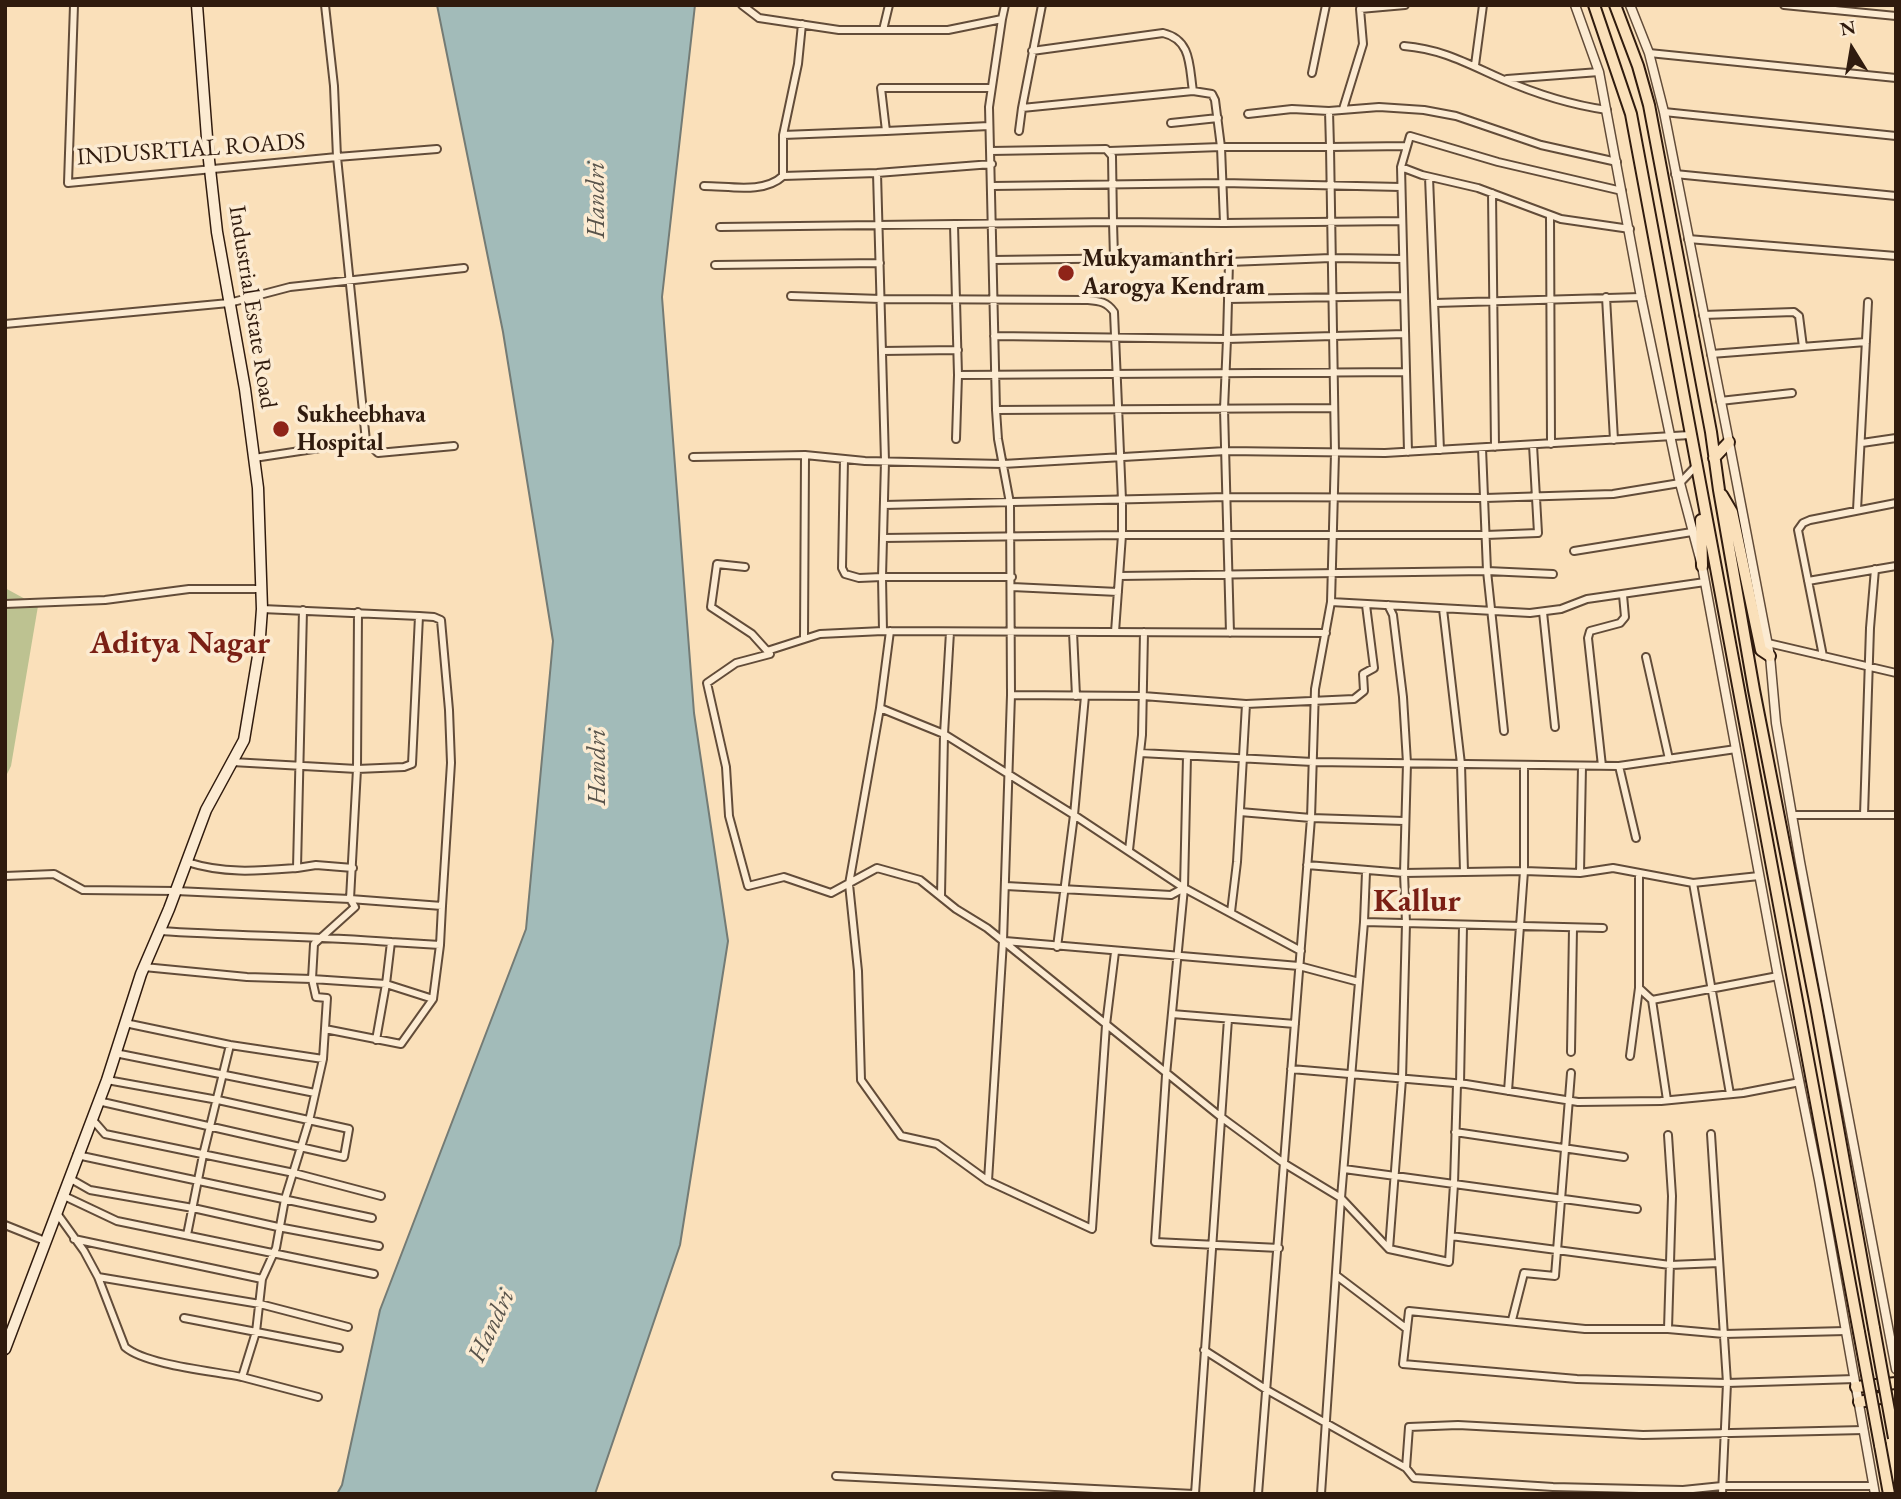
<!DOCTYPE html>
<html>
<head>
<meta charset="utf-8">
<style>
	body { margin:0 }
	#map { position:relative; width:1901px; height:1499px; overflow:hidden; background:#fae0ba; font-family:"EB Garamond",serif }
	canvas { display:block }
	.frame { position:absolute; inset:0; border:7px solid #301b0e; pointer-events:none }
	.north { position:absolute; left:1817px; top:14px; width:70px; height:70px; -webkit-text-stroke:5px #fcebd2; paint-order:stroke; rotate:349deg; font-size:19px; font-weight:700; line-height:28px; text-align:center; color:#301b0e }
	.north::after { content:''; display:block; margin:auto; width:24px; height:32px; background:#301b0e; clip-path:polygon(50% 0,100% 100%,50% 72%,0 100%) }
</style>
</head>
<body>
<div id="map">
<canvas width="1901" height="1499"></canvas>
<div class="frame"></div>
<div class="north">N</div>
</div>
<script>
const ctx = document.querySelector('canvas').getContext('2d');
ctx.lineJoin = 'round';
function paint(path, color) {
  ctx.fillStyle = color;
  ctx.fill(path, 'evenodd');
}
function stroke(path, color, width, dash) {
  ctx.strokeStyle = color;
  ctx.lineWidth = width;
  ctx.lineCap = dash ? 'butt' : 'round';
  ctx.setLineDash(dash || []);
  ctx.stroke(path);
}
function label(font, color, halo, rows, align = 'center') {
  ctx.font = font + ' "EB Garamond",serif';
  ctx.lineWidth = 7;
  ctx.setLineDash([]);
  ctx.textBaseline = 'middle';
  ctx.strokeStyle = halo;
  ctx.fillStyle = color;
  for (const [text, x, y, turn = 0] of rows) {
    ctx.save();
    ctx.translate(x, y);
    ctx.rotate((+turn || 0) * Math.PI / 180);
    ctx.textAlign = isNaN(turn) ? turn : align;
    if (halo) ctx.strokeText(text, 0, 0);
    ctx.fillText(text, 0, 0);
    ctx.restore();
  }
}
paint(new Path2D(`
	M5,588L38,606L11,766L5,778Z`), '#bdc291');
const water = new Path2D(`
	M437,5H695L662,297L694,713L728,941L680,1245L595,1494H337L342,1485L380,1310L526,929L553,641L503,332Z`);
paint(water, '#a2bbb9');
stroke(water, '#747b75', 2);
const minor = new Path2D(`
	M74,5L68,183L337,157L334,86L325,5
	M742,5L759,18L839,30H948L1002,19L1005,5
	M1784,5L1896,16
	M1002,19L989,107L996,410L998,439L1010,503L1011,695L1003,941L988,1181L1092,1229L1106,1025L1115,952
	M802,24L798,64L783,135L886,131
	M883,30L889,5
	M1404,46C1442,49 1468,64 1502,79C1534,93 1572,105 1607,110
	M1032,51L1163,33C1192,40 1189,66 1193,91
	M1649,53L1896,78
	M1475,65L1483,5
	M1312,73L1326,5
	M1507,79L1599,72
	M1022,108L1042,5
	M1343,109L1363,44L1360,9L1405,5
	M1329,111L1330,147L1406,146
	M1664,112L1896,136
	M1248,114L1292,109L1329,111L1379,107L1424,110L1456,116L1541,145L1617,162
	M1171,123L1218,118
	M989,126L886,131L881,88H990
	M1019,131L1022,108L1193,91L1212,94L1215,100L1221,147L1109,151
	M783,135V176L877,173L992,164
	M991,151L1106,149L1112,156L1113,222L1224,223
	M1401,167L1422,175L1478,188L1561,219L1630,229
	M877,173L885,461L882,577H1012
	M1675,174L1896,196
	M1429,177L1440,450
	M704,186C729,186 764,194 783,176
	M992,186L1223,183L1401,187
	M1492,193L1495,447
	M1550,215L1551,444
	M954,225L958,375L956,439
	M720,227L1113,222L1114,258
	M1688,239L1896,256
	M993,260L1222,257L1229,262L1227,339L994,336
	M1229,262L1331,258L1403,259
	M715,265L880,263
	M791,296L881,299L1088,300C1100,301 1107,302 1114,312L1122,500V535L1115,632
	M1606,297L1614,440
	M1228,299L1404,296
	M1435,303L1641,297
	M1703,315L1794,312L1799,316L1803,347
	M5,324L229,303L290,287L464,268
	M882,351L958,350
	M1711,354L1866,342
	M958,375L1406,372
	M1720,401L1792,393
	M996,410L1334,408
	M366,441L378,453L454,446
	M1862,443L1896,438
	M1482,448L1487,571L1504,731
	M1408,452L1401,167L1410,136L1498,162L1622,191
	M693,457L805,455L865,461L1003,464L1226,451L1385,453L1690,435
	M254,458L366,441L337,157L437,149
	M844,459L842,568L845,574L859,578L882,577L883,631
	M884,505L1227,497L1485,498L1613,494L1680,483L1696,466
	M1857,510L1868,302
	M883,538L1122,535H1486L1538,533L1533,445
	M1574,551L1692,532
	M745,567L717,564L711,607L752,634L770,654L736,663L707,683L726,767L729,816L748,886L784,877L831,893L877,868L920,880L956,909L987,928L1221,1117L1285,1164L1341,1198L1389,1249
	M1119,576L1487,571L1553,574
	M1808,581L1896,566
	M1012,587L1118,592
	M1331,602L1530,613L1561,609L1587,599L1705,582
	M5,604L105,600L189,589H261
	M1388,605L1393,615L1403,697L1407,763L1404,873L1406,923L1402,1079L1389,1249L1449,1262L1454,1184L1637,1209
	M1443,609L1461,764L1464,872
	M1543,612L1555,727
	M890,631L880,708L944,734L1074,815L1184,888L1301,951
	M1073,632L1076,696
	M1230,633L1224,409L1227,339L1405,334
	M804,639L805,455
	M1768,643L1896,673
	M767,651L820,634L883,631L1326,633
	M1823,656L1798,530L1803,523L1810,520L1896,503
	M1646,657L1669,759
	M1011,695L1143,696L1246,704
	M880,708L849,884L858,971L861,1080L901,1136L937,1144L988,1181
	M1140,753L1313,762L1619,766L1736,749
	M1187,756L1184,888L1166,1075L1155,1242L1279,1248
	M232,762L357,769L358,612
	M1602,766L1588,638L1590,631L1620,623L1625,617L1623,595
	M1619,766L1636,838
	M1240,812L1311,818L1404,821
	M1793,815H1896
	M1864,815L1870,628L1875,569
	M1129,850L1142,735L1144,632
	M187,862C225,874 257,871 297,868L303,610
	M1307,865L1404,873L1524,871L1580,873L1613,868L1693,883L1759,876
	M297,868L316,865L353,868
	M1580,873L1582,766
	M1639,873V988L1652,1000L1667,1100
	M5,876L54,874L83,890L176,891L350,899L442,906L451,763L449,710L441,620L434,617L419,616
	M1693,883L1730,1094
	M1006,886L1171,895L1184,888
	M941,896L944,734L950,632
	M1231,912L1237,862L1246,704L1354,699L1364,691L1363,674L1374,668L1366,605
	M1364,922L1603,928
	M1005,941L1299,966L1359,982
	M391,942L440,945L442,906
	M1057,947L1074,815L1085,696
	M144,967L247,977L312,979L386,984L391,942C314,936 237,936 160,931
	M1652,1000L1778,976
	M1172,1014L1295,1024
	M125,1023L230,1045L323,1059
	M325,1029L401,1044L433,999
	M376,1040L386,984L433,999L440,945
	M1571,1052L1573,928
	M115,1053L315,1093
	M1630,1056L1639,988
	M1291,1069L1466,1084L1578,1102L1661,1101L1743,1093L1800,1082
	M1460,1084L1463,926
	M1508,1091L1524,871V766
	M98,1101L344,1157L349,1129L218,1100L107,1080
	M92,1119L105,1134L294,1173L381,1196
	M1455,1132L1624,1157
	M1711,1134L1727,1383L1722,1494
	M1668,1135L1672,1196L1668,1329
	M77,1155L372,1218
	M1344,1169L1454,1184L1457,1084
	M69,1178L90,1190L193,1208L278,1227L379,1246
	M62,1195L117,1221L374,1274
	M56,1212L84,1251L98,1277L125,1347C146,1365 213,1371 242,1377L256,1332L262,1279L276,1248L285,1199L309,1121L323,1059L327,998L316,997L312,979L314,944L355,907L350,899L357,769L404,767L412,764L419,616L262,609
	M5,1225L45,1241
	M187,1235L203,1155L230,1045
	M1451,1236L1670,1265L1719,1263
	M74,1239L262,1279
	M1337,1276L1407,1329
	M98,1277L260,1304L348,1327
	M184,1318L339,1348
	M1512,1320L1524,1273L1555,1276L1571,1073
	M1846,1331L1724,1334L1668,1329H1585L1409,1311L1403,1364L1577,1379L1727,1383L1855,1379
	M1204,1350L1267,1390L1406,1468L1414,1478L1553,1487L1683,1490L1722,1486H1874
	M242,1377L318,1397
	M1406,1468L1409,1427L1458,1425L1643,1435L1864,1430
	M836,1476L1194,1494
	M1195,1494L1228,1019
	M1258,1494L1311,818L1315,689L1331,602L1335,453L1330,147H1221L1224,223L1402,221
	M1321,1494L1341,1198L1364,922L1366,872`);
const tertiary = new Path2D(`
	M1575,5L1599,72L1641,297L1680,483L1702,566L1777,971L1819,1180L1875,1494
	M1630,5L1649,53L1664,112L1729,442L1770,656L1776,723L1800,862L1896,1369`);
const secondary = new Path2D(`
	M5,1349L107,1080L141,974L169,909L206,810L244,740L259,650L262,609L258,488L245,389L217,232L208,151L197,5`);
const trunk = new Path2D(`
	M1594,5L1631,114L1859,1332
	M1615,5L1638,66L1649,105L1711,432L1719,490L1754,690L1816,1006L1874,1328
	M1714,458L1729,442
	M1722,495L1732,512L1761,650L1770,656
	M1701,520L1702,566
	M1856,1387L1896,1383
	M1859,1402L1896,1395
	M1880,1445L1889,1494`);
stroke(minor, '#624c39', 10);
stroke(tertiary, '#624c39', 11);
stroke(secondary, '#301b0e', 13);
stroke(trunk, '#301b0e', 14);
stroke(minor, '#fcebd2', 6);
stroke(tertiary, '#fcebd2', 8);
stroke(secondary, '#fcebd2', 10);
stroke(trunk, '#fae0ba', 10);
const trunkBridge = new Path2D(`
	M1874,1328L1894,1438
	M1859,1332L1880,1445`);
stroke(trunkBridge, '#301b0e', 14, []);
stroke(trunkBridge, '#fae0ba', 10);
for (const [x, y, r, color] of [
	[1066,273,9,"#8f2418"],
	[281,429,9,"#8f2418"]
]) {
  const dot = new Path2D();
  dot.arc(x, y, r, 0, 2 * Math.PI);
  ctx.fillStyle = color;
  ctx.fill(dot);
  stroke(dot, '#fcebd2', 2.5);
}
label('24px', '#301b0e', '#fcebd2', [
	["INDUSRTIAL ROADS",191,150,-4],
	["Industrial Estate Road",252,307,81]
]);
label('bold 24px', '#301b0e', '#fcebd2', [
	["Mukyamanthri",1082,259],
	["Aarogya Kendram",1082,287],
	["Sukheebhava",297,415],
	["Hospital",297,443]
], 'left');
label('italic 26px', '#58534a', '#fcebd2', [
	["Handri",597,200,-90],
	["Handri",598,767,-90],
	["Handri",492,1326,-65]
]);
label('bold 32px', '#7a1f14', '#fcebd2', [
	["Aditya Nagar",180,644],
	["Kallur",1417,902]
]);
</script>
</body>
</html>
